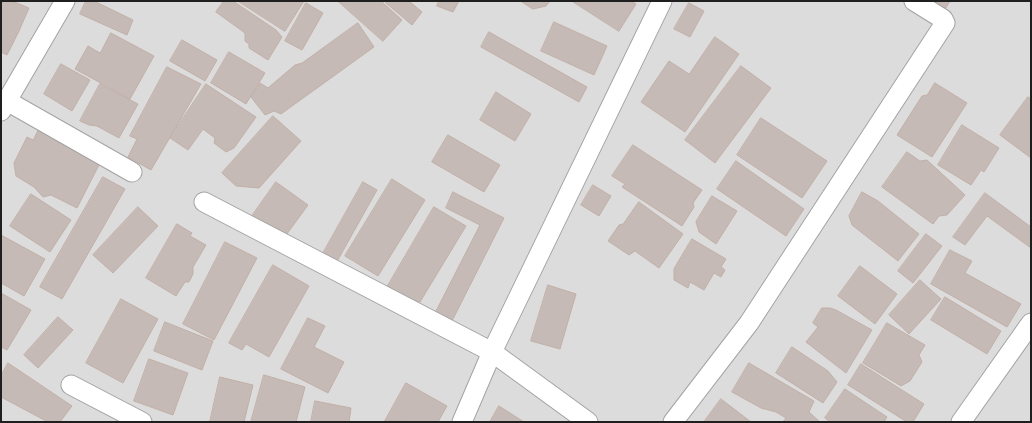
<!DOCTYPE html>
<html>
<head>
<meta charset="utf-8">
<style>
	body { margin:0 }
	#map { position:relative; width:1032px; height:423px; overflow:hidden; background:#f0ebe5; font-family:"Fira Sans",sans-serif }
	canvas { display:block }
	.frame { position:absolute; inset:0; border:2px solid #1f1f1f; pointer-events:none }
</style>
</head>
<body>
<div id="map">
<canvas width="1032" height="423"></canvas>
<div class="frame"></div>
</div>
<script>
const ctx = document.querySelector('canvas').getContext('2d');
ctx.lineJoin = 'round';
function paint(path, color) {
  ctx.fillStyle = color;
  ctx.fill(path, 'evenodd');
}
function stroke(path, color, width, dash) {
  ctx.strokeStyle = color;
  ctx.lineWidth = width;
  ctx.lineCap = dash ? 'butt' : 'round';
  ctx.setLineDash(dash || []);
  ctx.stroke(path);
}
paint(new Path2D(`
	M1,1H1031V422H1Z`), '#dddcdc');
const building = new Path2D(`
	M1,1H12L29,8L19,31L7,55L1,52Z
	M86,1H94L133,20L127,35L80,14Z
	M224,1H233L276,30L282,37L268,60L249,48V44L245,41V33L216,12Z
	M238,1H304L285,31Z
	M338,1H381L402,20L383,41Z
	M387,1H409L422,12L412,25L386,3Z
	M439,1H459L453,12L437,6Z
	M521,1H550L546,6L533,9Z
	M572,1H631L636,4L619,31Z
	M933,1H950L946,8Z
	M306,3L323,13L302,50L285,41Z
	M689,3L704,11L690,37L674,29Z
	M554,22L607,46L594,75L541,51Z
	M358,23L374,47L281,114L274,111L265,115L251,97L260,83L268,88L295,65L302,63Z
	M489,32L587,87L579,102L481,47Z
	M111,33L154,56L130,99L75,69L88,46L100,53Z
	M715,37L739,54L685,132L641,102L669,61L689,74Z
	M182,40L217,60L205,81L170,61Z
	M229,52L265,73L246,104L211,83Z
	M61,64L90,80L72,111L44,94Z
	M741,66L771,88L715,163L685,140Z
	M167,67L201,84L151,170L128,157L137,139L130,136Z
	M935,83L967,103L932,157L897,135L922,96L927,95Z
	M100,84L138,104L119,138L97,126L89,125L80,121Z
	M206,84L256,117L234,148L226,152L214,143L215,138L203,129L188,150L170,138Z
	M496,92L531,114L515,141L480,120Z
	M1028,97L1031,99V158L1000,135Z
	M273,116L301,141L259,188L236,186L222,173Z
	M761,118L827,161L802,198L737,155Z
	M962,125L999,148L984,172L981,170L971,185L938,165Z
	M39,129L101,161L77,208L51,195L43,197L34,187L16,176L14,163L27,137L33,140Z
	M448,135L500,165L484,192L432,162Z
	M633,145L702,190L693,203L694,207L682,226L622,187L625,184L612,176Z
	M907,152L920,161L927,160L965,195L947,215L939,216L933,224L882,187Z
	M736,161L804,209L786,236L717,189Z
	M103,177L125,189L62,299L40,287Z
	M392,179L425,200L378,276L345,256Z
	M276,182L308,205L284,238L252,216Z
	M363,182L377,190L335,265L321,257Z
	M593,185L611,196L599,216L581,205Z
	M453,192L504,218L452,321L435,313L480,225L446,208Z
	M862,192L878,201L919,234L898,261L852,225L849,216Z
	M985,193L1031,227V248L987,216L965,245L953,237Z
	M31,194L71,220L50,252L10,226Z
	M712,196L737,211L716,244L699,232L696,222Z
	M639,202L683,234L659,268L635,251L629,255L608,241L619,225L623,224Z
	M138,207L158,226L113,273L93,255Z
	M434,207L466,226L420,302L399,297L386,289Z
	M177,224L192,233L190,236L206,245L193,267V274L189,282H185L176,296L146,278Z
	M926,234L942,246L913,283L898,271Z
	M1,235L45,259L24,296L1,283Z
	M692,239L726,259L721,267L725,270L721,277L714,273L704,290L690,282L688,288L674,280V269Z
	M225,242L257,258L214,340L183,324Z
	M950,250L972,261L965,273L1021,304L1007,327L931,284Z
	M273,265L309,286L269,357L246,344L242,350L229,343Z
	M860,266L897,294L875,324L838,296Z
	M920,280L941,299L909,334L889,315Z
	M548,285L576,294L560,349L531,341Z
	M1,293L31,310L7,350L1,347Z
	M945,297L1001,331L987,354L931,320Z
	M121,299L158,319L123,383L86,363Z
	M822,308H830L836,310L872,330L846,373L806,342L818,327L813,323Z
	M58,317L73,330L38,368L24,355Z
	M308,318L325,326L314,347L344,362L328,393L281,369Z
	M165,322L213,341L202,370L154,351Z
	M887,323L925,345L919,355L922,362L910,381L901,386L863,363Z
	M792,347L828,371L837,382L823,403L776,373Z
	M149,359L188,373L173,415L134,401Z
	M8,363L72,406L60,422H48L1,397V376Z
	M749,363L814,401L809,412L820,422H783L786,418L776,412L761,408L732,392Z
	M861,364L924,404L913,422H907L848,385Z
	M264,375L305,387L296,422H251Z
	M220,377L253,385L244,422H210Z
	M406,383L447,406L438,422L385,421Z
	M845,389L887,417L884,422H830L825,418Z
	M721,399L751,422H704Z
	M315,401L351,408L349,422H311Z
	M499,406L524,422H490Z`);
paint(building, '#c5bab5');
stroke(building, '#c2b0a8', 1);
const street = new Path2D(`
	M7,101L132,172
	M1,111L65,1
	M204,202L492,352L588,422
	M71,385L142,422
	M462,422L492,352L662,1
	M673,422L749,323L945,23L943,19L914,1
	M961,422L1031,323`);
stroke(street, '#a3a3a3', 21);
stroke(street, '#fff', 19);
</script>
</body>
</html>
